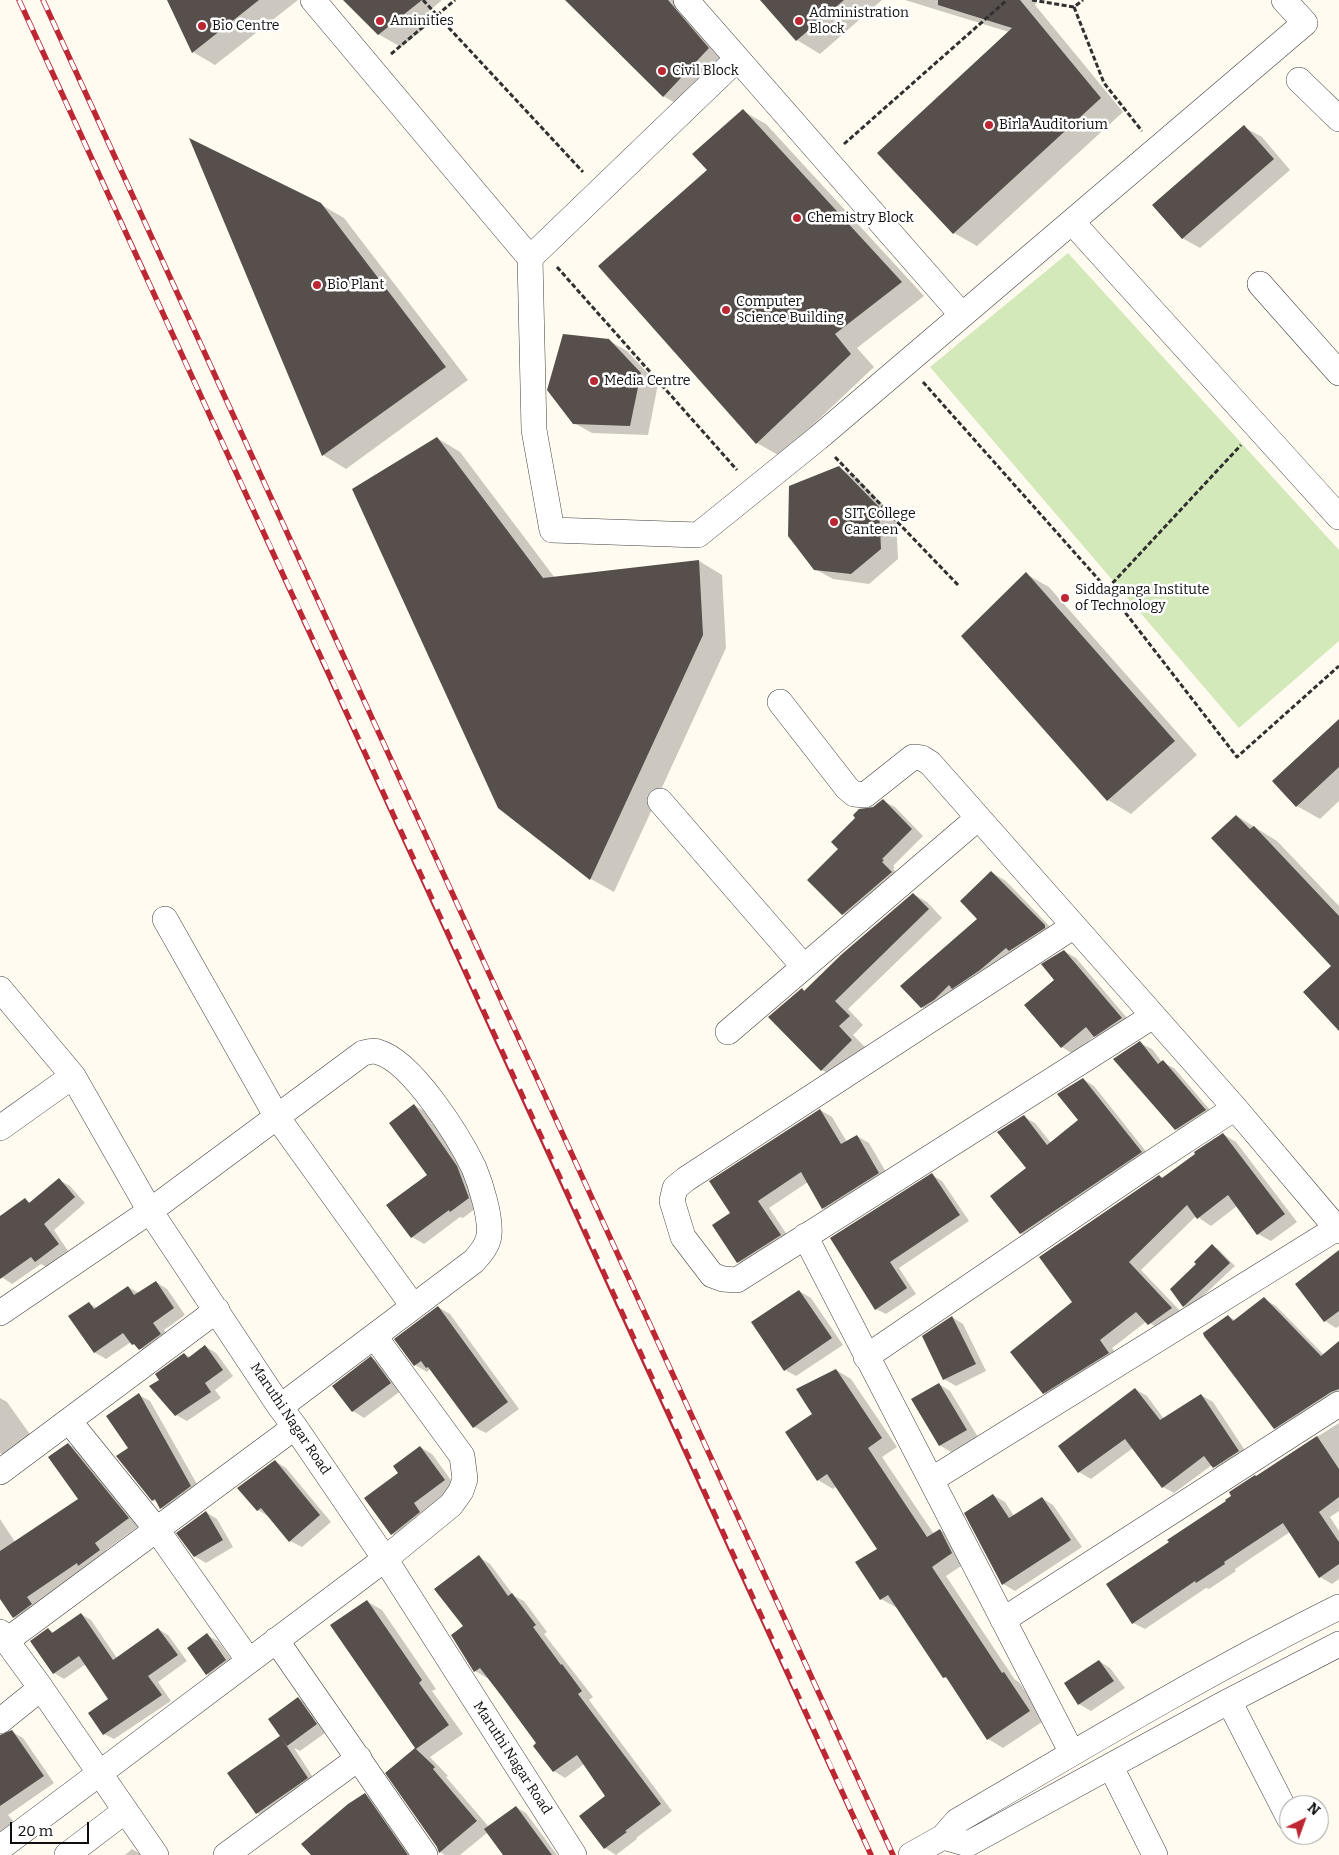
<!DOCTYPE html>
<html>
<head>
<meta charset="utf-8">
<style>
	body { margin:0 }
	#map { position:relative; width:1339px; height:1855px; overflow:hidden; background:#fffbf0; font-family:Bitter,serif }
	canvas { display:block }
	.north { position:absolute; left:1279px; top:1795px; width:50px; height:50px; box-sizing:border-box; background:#fff; border:1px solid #9f9f9f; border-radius:50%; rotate:42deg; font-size:14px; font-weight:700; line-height:20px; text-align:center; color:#0e0e0e }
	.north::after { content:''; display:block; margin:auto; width:18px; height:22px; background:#bd2733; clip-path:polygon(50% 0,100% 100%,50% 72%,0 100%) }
	.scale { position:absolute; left:10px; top:1822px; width:79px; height:22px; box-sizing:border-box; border:2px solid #0e0e0e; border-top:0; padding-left:6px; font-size:15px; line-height:18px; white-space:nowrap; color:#0e0e0e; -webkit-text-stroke:4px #fff; paint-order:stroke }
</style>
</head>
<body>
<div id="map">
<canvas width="1339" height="1855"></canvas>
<div class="north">N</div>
<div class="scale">20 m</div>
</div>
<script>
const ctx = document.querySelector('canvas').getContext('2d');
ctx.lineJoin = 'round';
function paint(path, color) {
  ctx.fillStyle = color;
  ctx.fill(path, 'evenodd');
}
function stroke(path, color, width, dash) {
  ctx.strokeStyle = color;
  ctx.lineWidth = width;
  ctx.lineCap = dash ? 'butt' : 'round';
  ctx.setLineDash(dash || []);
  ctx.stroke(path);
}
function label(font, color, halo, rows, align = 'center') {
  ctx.font = font + ' Bitter,serif';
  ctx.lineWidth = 5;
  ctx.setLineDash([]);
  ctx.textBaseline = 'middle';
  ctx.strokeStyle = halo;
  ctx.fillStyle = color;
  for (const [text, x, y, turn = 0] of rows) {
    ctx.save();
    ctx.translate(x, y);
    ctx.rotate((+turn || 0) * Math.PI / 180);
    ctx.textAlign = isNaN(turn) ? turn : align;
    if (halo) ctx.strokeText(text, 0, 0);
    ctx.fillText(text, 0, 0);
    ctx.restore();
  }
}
paint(new Path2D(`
	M1068,253L1339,550V641L1239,728L930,367Z`), '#d3e9b9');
paint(new Path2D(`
	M168,0H298L215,65L193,52Z
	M345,0H442L428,12L435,20L401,47L378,34Z
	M567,0H676L730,61L686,109L663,96Z
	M762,0H882L820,54L797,40Z
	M905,0H1037L1035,5L1123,112L977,246L954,233L1009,32Z
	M743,111L766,124L924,296L857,348L874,367L780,456L757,443Z
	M1244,127L1262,137L1290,170L1200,248L1182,238Z
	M320,204L344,218L468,380L346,469L323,455Z
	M608,340L627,351L658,384L648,435L592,433L574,423Z
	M437,438L460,452L555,578L699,561L722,575L726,648L614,892L591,879L499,807Z
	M839,468L857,478L896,518L898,559L869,584L833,579L815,569Z
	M1026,574L1049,587L1197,755L1131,814L1108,800L963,636Z
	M1339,721V801L1320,819L1297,806Z
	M883,801L895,807L923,836L893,866L895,868L893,869L903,879L855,921L843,914L809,880L840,849L857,818Z
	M1237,816L1277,841L1339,906V1029L1333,966Z
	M991,872L1006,881L1059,936L937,1016L922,1007L902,986L979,919Z
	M913,894L927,902L942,918L848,1009L863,1025L853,1035L866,1048L836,1078L822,1070L802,989L805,991Z
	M1064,951L1076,958L1133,1025L1106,1042L1095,1036L1073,1054L1062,1047L1056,980Z
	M1140,1043L1152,1049L1162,1062L1174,1068L1216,1117L1187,1136L1176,1129Z
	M1083,1079L1094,1086L1152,1159L1032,1240L1020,1233L1028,1169L1024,1117L1035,1123L1051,1143L1080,1120Z
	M414,1105L426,1112L468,1174L480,1205L463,1218L460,1217L424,1244L412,1237L429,1175Z
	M820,1110L832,1117L847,1142L857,1136L869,1143L890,1179L835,1215L823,1208L808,1182L769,1208L792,1242L750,1269L738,1262L731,1213Z
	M1223,1134L1236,1142L1297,1222L1271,1241L1258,1234L1237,1206L1211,1226L1196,1216L1141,1270L1184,1315L1162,1331L1147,1321L1112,1348L1121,1360L1057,1400L1044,1393L1074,1302L1159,1176L1164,1179Z
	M932,1175L942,1181L969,1221L899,1268L916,1294L886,1314L876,1309L852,1273Z
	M59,1180L70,1186L85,1203L54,1230L68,1251L46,1267L41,1264L12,1284L0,1276V1215L1,1216L25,1200L31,1203Z
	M1213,1246L1218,1249L1235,1266L1189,1309L1184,1306L1198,1264Z
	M1339,1260V1326L1336,1328L1325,1321L1296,1284Z
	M156,1282L167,1289L185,1315L164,1330L172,1341L151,1356L131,1342L106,1359L94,1352L89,1303L97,1308L128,1287L139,1293Z
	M799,1291L811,1298L843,1345L796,1376L785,1370Z
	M1264,1299L1276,1306L1324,1355L1339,1342V1401L1286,1435L1274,1428L1228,1316L1235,1320Z
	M438,1307L450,1314L519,1409L486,1433L474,1427L430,1369L427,1372L415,1365Z
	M952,1317L963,1324L986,1371L956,1386L944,1379Z
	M205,1346L216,1353L233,1376L215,1390L221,1398L187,1421L176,1415L161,1380L184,1354L190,1357Z
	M371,1358L383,1364L402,1390L364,1418L353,1411Z
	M836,1370L851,1379L897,1447L882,1457L934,1534L940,1530L955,1539L967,1562L946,1576L1015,1680L1019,1682L1045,1720L1003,1748L988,1739L950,1680L944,1677L897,1608L881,1599L878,1549L837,1486L833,1489L818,1480L814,1414Z
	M939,1384L950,1391L978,1437L951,1452L939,1445Z
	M1135,1389L1147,1396L1164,1419L1201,1395L1213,1402L1250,1458L1225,1474L1212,1465L1174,1493L1163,1487L1133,1448L1091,1479L1079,1472L1060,1446Z
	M139,1395L150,1401L202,1493L173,1514L161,1508L159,1504L153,1500L129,1448Z
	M0,1398L7,1402L34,1440L8,1458L0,1453Z
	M1339,1423V1511L1330,1517L1339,1531V1579L1332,1584L1320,1577L1290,1532L1235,1569L1236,1571L1209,1589L1206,1588L1145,1629L1133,1623L1227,1502L1294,1453L1293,1452Z
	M68,1444L80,1451L140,1525L106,1550L111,1557L26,1623L14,1617L0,1598V1519L15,1542L80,1499Z
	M420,1447L432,1454L456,1487L403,1540L392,1534L400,1473Z
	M275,1461L286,1468L331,1522L302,1547L290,1541L269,1517L258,1510Z
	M993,1495L1005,1502L1014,1516L1042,1498L1053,1505L1082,1547L1015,1591L1003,1584L966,1513Z
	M206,1512L217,1519L233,1547L206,1563L194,1556Z
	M479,1557L490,1564L514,1596L524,1601L547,1632L544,1634L593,1697L589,1700L672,1811L636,1838L637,1839L616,1855L605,1848L607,1796L584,1764L565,1778L554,1771L538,1743L488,1677L487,1678L475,1671L452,1635L464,1626Z
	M368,1602L382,1610L436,1689L432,1691L463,1734L430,1757L448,1776L446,1777L489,1827L516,1807L526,1813L557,1855H505L488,1832L460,1855H445L440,1852L438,1846L387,1773L416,1748Z
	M81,1614L91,1620L117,1658L158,1629L168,1635L187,1661L158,1682L171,1701L114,1739L104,1734L110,1699L86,1664L64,1679L54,1673L48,1629L54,1633Z
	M207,1635L218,1641L237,1667L219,1681L207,1674L188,1648Z
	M1099,1661L1110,1668L1125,1688L1091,1711L1079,1704Z
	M298,1698L310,1705L328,1731L300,1751L294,1748L318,1785L269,1819L257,1813L280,1738L285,1741Z
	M12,1732L23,1738L54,1783L8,1815L19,1828L0,1844V1736Z
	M365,1794L379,1803L415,1855H313Z
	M132,1849L142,1855H125Z`), '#0003');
paint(new Path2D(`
	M167,0H259L192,53Z
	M343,0H422L378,35Z
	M565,0H668L709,48L663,97Z
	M760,0H844L796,41Z
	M938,0H1020L1101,98L953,234L877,153L1012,28L938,5Z
	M743,109L902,282L835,334L851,354L756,444L598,266L707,170L692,154Z
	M1244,125L1274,159L1182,239L1152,205Z
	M189,138L321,203L446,367L322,456Z
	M563,334L609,339L641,373L630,426L573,424L547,390Z
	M437,437L543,578L699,560L703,635L590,880L498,808L352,489Z
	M839,466L879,507L881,549L851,574L814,570L788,536L789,486Z
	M1026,572L1175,741L1107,801L961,636Z
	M1339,719V767L1296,807L1272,781Z
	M883,799L912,829L882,859L884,860L882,862L892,872L842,915L807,880L838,849L831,842L855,818L853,815L859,809L873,807Z
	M1236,815L1250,829L1254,826L1339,916V1031L1303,992L1331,966L1211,838Z
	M991,871L1045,925V928L1009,951L1006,948L980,970L952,989L949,985L934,1000L921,1008L900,986L977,919L960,901Z
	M913,893L929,909L835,1001L850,1016L839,1026L852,1040L821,1071L768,1017L802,988L804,991L842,954Z
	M1064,950L1122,1018L1094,1037L1086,1027L1061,1048L1024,1005L1054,980L1041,964Z
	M1140,1041L1158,1064L1163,1060L1206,1110L1175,1130L1113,1059Z
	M1083,1078L1142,1152L1020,1234L990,1196L1026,1168L997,1132L1024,1115L1047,1145L1078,1120L1057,1094Z
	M414,1104L457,1166L469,1198L450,1212L449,1210L411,1238L386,1205L427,1175L389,1123Z
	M820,1109L841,1144L857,1135L879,1173L822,1209L801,1172L758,1201L781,1235L737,1263L712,1225L730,1213L709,1181Z
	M1223,1133L1285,1214L1257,1235L1228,1195L1197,1219L1187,1205L1129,1262L1172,1308L1148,1325L1136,1312L1100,1340L1109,1353L1043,1394L1010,1352L1072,1302L1039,1257L1159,1175L1162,1178L1195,1154L1194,1152Z
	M932,1173L960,1215L890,1262L907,1288L875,1310L830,1238Z
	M59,1178L75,1197L44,1224L59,1244L35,1262L31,1257L0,1279V1216L25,1198L29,1203Z
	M1212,1244L1230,1263L1183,1307L1170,1289L1196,1264L1194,1262Z
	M1339,1250V1311L1324,1322L1295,1284Z
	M156,1281L174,1308L153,1323L161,1334L139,1350L134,1344L132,1345L123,1333L94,1353L68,1316L89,1302L94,1309L128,1286L134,1295Z
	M799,1290L832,1338L784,1371L751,1322Z
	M1264,1297L1321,1356L1339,1341V1389L1331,1392L1274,1429L1204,1336L1203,1333L1228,1315L1233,1321Z
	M438,1306L508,1402L473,1428L428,1367L426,1368L421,1361L414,1366L394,1339Z
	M952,1316L976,1364L943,1380L922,1336Z
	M205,1345L223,1370L205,1383L211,1392L175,1416L149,1386L159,1380L155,1374L184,1353L188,1358Z
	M371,1356L391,1383L352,1412L332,1386Z
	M836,1369L882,1438L868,1448L927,1537L940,1529L952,1553L932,1567L1002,1673L1004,1672L1030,1711L987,1740L946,1677L943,1678L888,1595L880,1600L855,1562L877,1549L827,1474L817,1481L785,1432L812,1414L796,1389Z
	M939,1383L967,1430L939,1446L911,1399Z
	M1135,1388L1160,1420L1201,1394L1239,1451L1213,1468L1204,1456L1162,1488L1125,1439L1078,1473L1058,1446Z
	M139,1393L191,1486L160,1509L155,1499L152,1501L116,1456L128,1448L106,1416Z
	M1317,1436L1339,1469V1497L1319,1512L1339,1542V1564L1319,1578L1283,1523L1224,1562L1225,1564L1196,1583L1195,1581L1132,1624L1106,1584L1169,1542L1167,1540L1226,1501L1225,1500L1231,1496L1229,1492L1255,1475L1256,1476Z
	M68,1443L129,1518L95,1543L100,1550L78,1566L77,1563L27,1597L32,1604L13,1618L0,1599V1551L78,1499L48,1457Z
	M420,1446L445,1480L414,1503L420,1512L391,1535L364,1498L398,1473L393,1466Z
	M275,1460L320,1515L289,1542L261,1508L257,1511L237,1488Z
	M993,1494L1009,1518L1042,1497L1071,1540L1002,1585L964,1513Z
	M206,1511L223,1540L194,1557L176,1533Z
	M479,1555L508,1596L512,1593L536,1625L533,1627L561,1665L562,1664L582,1691L578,1694L661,1804L625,1831L627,1832L604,1849L579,1816L605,1796L577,1755L553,1772L533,1746L536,1743L503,1698L480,1668L474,1672L451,1635L463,1626L434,1589Z
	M367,1600L422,1680L419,1683L449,1725L416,1749L435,1767L433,1769L477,1821L439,1853L437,1847L385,1773L415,1748L330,1625Z
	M81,1613L113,1660L158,1628L178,1655L148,1676L162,1695L103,1735L88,1713L108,1699L79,1656L53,1674L30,1641L48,1628L52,1633Z
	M207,1633L226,1660L206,1675L187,1648Z
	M1099,1660L1114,1681L1078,1705L1064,1683Z
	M298,1697L317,1724L287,1746L268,1719Z
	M12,1730L44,1776L0,1806V1735Z
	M280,1736L308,1778L256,1814L227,1773Z
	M365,1793L408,1855H311L301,1844L348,1804Z
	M516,1806L552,1855H503L484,1829Z`), '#574f4b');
const minor = new Path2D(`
	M313,0L530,258
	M686,0L962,315
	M737,59L530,258L534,430L552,530L698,535L818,438L1305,23L1284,0
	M1299,80L1339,119
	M1072,222L1339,517
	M1260,284L1339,373
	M780,702L847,788L854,794L865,795L913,757L922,758L930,763L1235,1108L1339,1231
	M660,801L804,967
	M165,919L277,1117L413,1306
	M1074,926L686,1179L675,1188L672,1201L683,1237L712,1275L723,1279L737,1280L1153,1016
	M0,989L73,1076L150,1211L280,1407L295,1427L385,1559L574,1855
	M728,1032L978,818
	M0,1128L73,1076
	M805,1236L1072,1753
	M0,1313L150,1211L363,1053C367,1052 374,1050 378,1052C412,1061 459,1137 474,1168C481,1185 491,1217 489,1235C488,1246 480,1254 474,1261L280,1407
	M866,1357L1139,1171L1235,1108
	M69,1421L157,1530L249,1661
	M0,1472L217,1310
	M931,1480L1337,1228
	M1003,1620L1339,1404
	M0,1632L41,1688L156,1855
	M276,1640L425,1855
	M6,1641L295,1427
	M1229,1701L1289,1818
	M0,1721L41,1688
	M1111,1767L1155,1855
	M943,1837L968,1844L1229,1701L1339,1644
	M0,1848L385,1559L451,1505L461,1491L465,1479L462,1456L375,1337
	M67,1855L125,1811
	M226,1855L359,1758
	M911,1855L943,1837L957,1821C1083,1747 1208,1672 1339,1607`);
stroke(minor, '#414141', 26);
stroke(new Path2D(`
	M423,0L583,172
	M1032,0L1074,7L1083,0
	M1074,7L1104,83L1142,131
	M391,54L455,0
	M844,144L1007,0
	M557,267L737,470
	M923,382L1107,589L1241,445
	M835,457L958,585
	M1107,589L1237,757L1339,666`), '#303030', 3, [5, 2.5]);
stroke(minor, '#fff', 25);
const rail = new Path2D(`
	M19,0C302,619 591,1235 871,1855
	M43,0L893,1855`);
stroke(rail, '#bd2733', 5.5);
stroke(rail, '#fff', 4, [11]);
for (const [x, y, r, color] of [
	[380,21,5,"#bd2733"],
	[799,21,5,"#bd2733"],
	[202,26,5,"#bd2733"],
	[662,71,5,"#bd2733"],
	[989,125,5,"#bd2733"],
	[797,218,5,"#bd2733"],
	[317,285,5,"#bd2733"],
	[726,310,5,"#bd2733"],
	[594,381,5,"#bd2733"],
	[834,522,5,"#bd2733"],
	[1065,598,5,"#bd2733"]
]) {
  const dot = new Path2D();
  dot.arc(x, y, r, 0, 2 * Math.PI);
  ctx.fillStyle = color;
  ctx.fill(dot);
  stroke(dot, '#fff', 2);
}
label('14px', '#0e0e0e', '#fff', [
	["Administration",809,13],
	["Block",809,29],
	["Aminities",390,21],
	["Bio Centre",212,26],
	["Civil Block",672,71],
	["Birla Auditorium",999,125],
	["Chemistry Block",807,218],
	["Bio Plant",327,285],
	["Computer",736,302],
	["Science Building",736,318],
	["Media Centre",604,381],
	["SIT College",844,514],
	["Canteen",844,530],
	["Siddaganga Institute",1075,590],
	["of Technology",1075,606]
], 'left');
label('14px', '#0e0e0e', '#fff', [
	["Maruthi Nagar Road",290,1419,56],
	["Maruthi Nagar Road",512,1758,57]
]);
</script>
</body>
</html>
